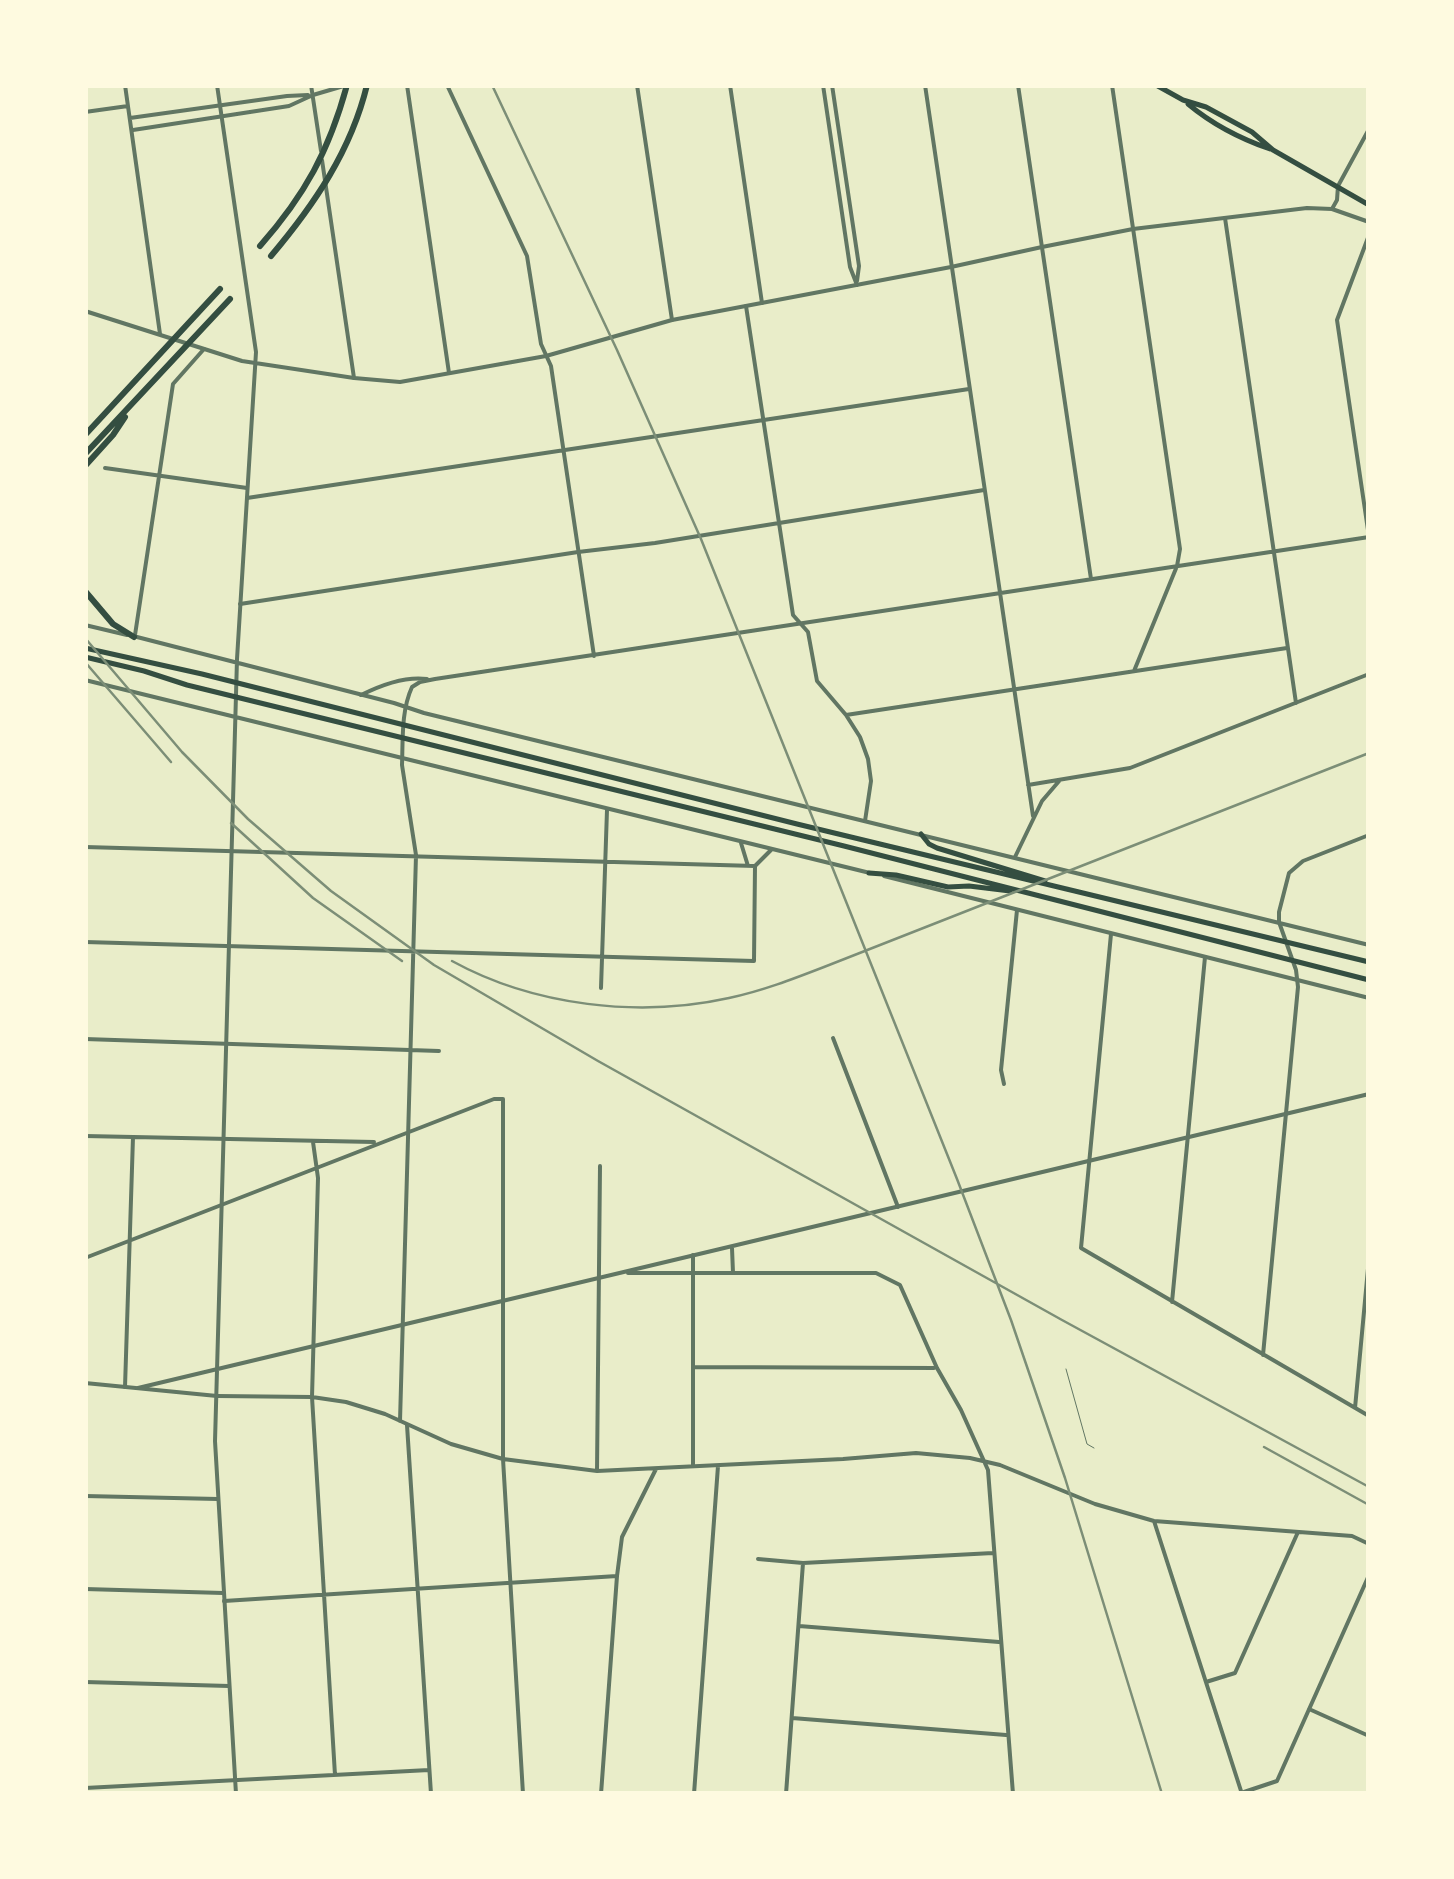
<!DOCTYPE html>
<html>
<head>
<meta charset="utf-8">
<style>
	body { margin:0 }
	#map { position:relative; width:1454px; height:1879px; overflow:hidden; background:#e9edc9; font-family:Arial,sans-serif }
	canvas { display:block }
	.frame { position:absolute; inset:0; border:88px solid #fefae0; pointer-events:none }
</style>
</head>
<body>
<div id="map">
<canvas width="1454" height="1879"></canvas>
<div class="frame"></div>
</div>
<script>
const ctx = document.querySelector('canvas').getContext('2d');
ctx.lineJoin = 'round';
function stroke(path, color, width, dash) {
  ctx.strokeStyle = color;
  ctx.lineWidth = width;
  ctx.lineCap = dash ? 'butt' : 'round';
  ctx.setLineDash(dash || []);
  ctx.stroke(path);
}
stroke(new Path2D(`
	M1066,1369L1087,1444L1094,1448`), '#617663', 1);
stroke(new Path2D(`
	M125,85L160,334
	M311,85L321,151
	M407,85L449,373
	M447,85L527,256L541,344L551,366L594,656
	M637,85L672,320
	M730,85L762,303
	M823,85L850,267L857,285
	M832,85L859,266L857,281
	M925,85L1033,816
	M1018,85L1091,579
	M1112,85L1180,549L1177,566L1134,671
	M85,112L128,106
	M130,118L287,96L308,95
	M133,130L289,106L313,95L347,85
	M322,160L354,378
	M1225,218L1296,703
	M1369,235L1337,320L1369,537
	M746,306L793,615L808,632L817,681L846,715L860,737L868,759L871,781L865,821
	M105,468L247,488
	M247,498L969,389
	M240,604L578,552L655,543L984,490
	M135,635L173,384L204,349
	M361,695C381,685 405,676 427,679
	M846,715L1287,648
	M1028,785L1130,768L1369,674
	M741,843L748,866
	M85,847L755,866
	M1015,857L1042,801L1060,780
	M1111,934L1081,1248L1369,1416
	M85,942L754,961L755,866L771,850
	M601,988L607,810
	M833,1038L898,1207
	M85,1039L439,1051
	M1004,1084L1001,1070L1017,910
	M85,1136L374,1142
	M313,1142L318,1178L312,1397L335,1775
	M85,1258L494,1099H503V1459L523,1794
	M628,1273H876L900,1285L937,1368L961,1410L988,1470L1013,1794
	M1172,1302L1205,957
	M1263,1355L1298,987L1296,970L1279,922V912L1289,873L1303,861L1369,835
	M694,1367L934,1368
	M125,1387L133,1137
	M217,1396L312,1397L346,1402L385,1414L451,1444L503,1459L597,1471L843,1459L916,1453L970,1458L1000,1465L1095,1504L1154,1521L1352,1536L1369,1544
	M1355,1408L1369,1258
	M400,1421L416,855L402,765C403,740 401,711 412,687L420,682L435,679L1369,537
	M407,1425L431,1794
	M693,1465V1255
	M597,1471L600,1166
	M85,1496L218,1499
	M1154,1521L1242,1794
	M758,1559L803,1563L993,1553
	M85,1589L223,1593
	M224,1601L617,1576
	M799,1626L999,1642
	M85,1682L229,1686
	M1206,1682L1235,1673L1298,1532
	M1309,1709L1369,1736
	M792,1718L1006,1735
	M85,1788L429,1770
	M1244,1792L1277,1781L1369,1575
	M601,1794L617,1576L622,1537L656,1469
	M694,1794L718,1466
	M786,1794L803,1563`), '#617663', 4);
stroke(new Path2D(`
	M217,85L256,352L237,659L215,1441L236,1794
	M1332,209L1337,200L1338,186L1369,129
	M85,311L242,361L354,378L400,382L546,356L672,320L951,267L1042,247L1133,229L1307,208L1332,209L1369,222
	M85,625L127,635
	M137,637L394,703L424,713L1369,945
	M85,680L870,873
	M884,876L1369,998
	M732,1248L733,1273
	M85,1383L217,1396
	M138,1388L1369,1094`), '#617663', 4);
stroke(new Path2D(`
	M1156,85L1183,100L1206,107L1252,132L1273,150L1369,205
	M1188,104C1212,124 1241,139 1270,149`), '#344e41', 5);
stroke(new Path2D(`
	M85,648L202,674L797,824L1369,962
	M85,657L144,671L187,685L844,846L1369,980
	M921,834L929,844L937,848L1045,881
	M869,873L896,875L948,887L969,886L1010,891`), '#344e41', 5);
stroke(new Path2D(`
	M260,246C305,195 329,151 347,85
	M271,256C314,205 351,151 367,85
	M85,435L220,289
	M85,454L230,299
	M85,466L113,435L125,417
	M85,591L113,624L134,637`), '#344e41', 6);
stroke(new Path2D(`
	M492,85L617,350L701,539L957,1179L1011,1320L1065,1478L1162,1794
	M85,638L182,752L248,819L331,891L434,965L598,1061L1062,1320L1369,1487
	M85,662L171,762
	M231,823L313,898L402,961
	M452,961C534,1006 639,1018 729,998C762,991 793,979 824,967L1369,753
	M1264,1447L1369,1505`), '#7c8e77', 2.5);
</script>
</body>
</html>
